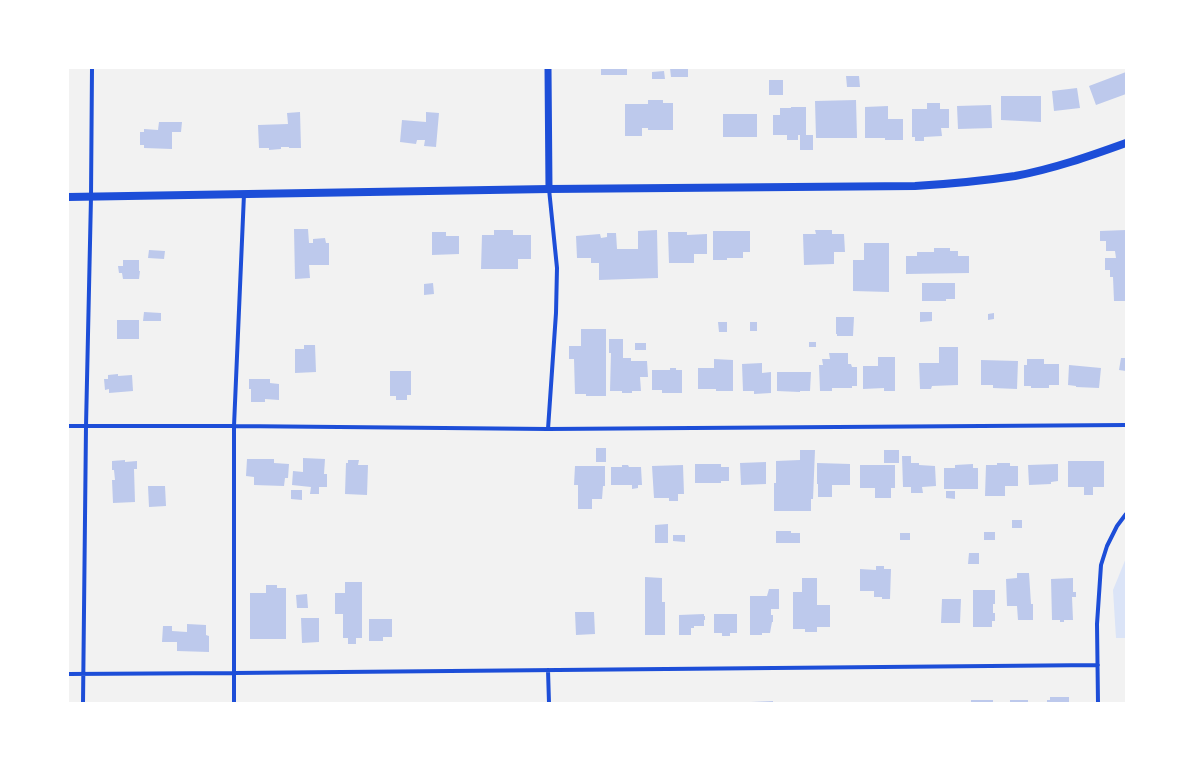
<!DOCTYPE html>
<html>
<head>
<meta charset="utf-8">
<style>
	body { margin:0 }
	#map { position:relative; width:1194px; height:771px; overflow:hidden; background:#f2f2f2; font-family:"IBM Plex Sans",sans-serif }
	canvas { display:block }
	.frame { position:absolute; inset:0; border:69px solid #fff; pointer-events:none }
</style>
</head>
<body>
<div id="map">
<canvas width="1194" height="771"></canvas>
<div class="frame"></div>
</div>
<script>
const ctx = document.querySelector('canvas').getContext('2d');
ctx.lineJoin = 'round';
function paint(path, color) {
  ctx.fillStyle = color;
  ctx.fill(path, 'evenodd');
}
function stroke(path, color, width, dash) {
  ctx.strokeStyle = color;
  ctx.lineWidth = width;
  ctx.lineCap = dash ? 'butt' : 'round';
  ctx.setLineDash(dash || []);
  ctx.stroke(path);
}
paint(new Path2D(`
	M1126,558V638H1116L1113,590Z`), '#dbe4f7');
paint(new Path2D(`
	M601,68H627V75H601Z
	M670,68H688V77H671Z
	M664,71L665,79H652V72Z
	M1126,72V94L1096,105L1089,86Z
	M846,76H859L860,87H847Z
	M769,80H783V95H769Z
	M1077,88L1080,108L1054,111L1052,91Z
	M1001,96H1041V122L1001,120Z
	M648,100H663V103H673V130H648V128H642V136H625V104H648Z
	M856,100L857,138H816L815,101Z
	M927,103H940V109H949V128H941L942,136L924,137V141H915V137H912V109H927Z
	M991,105L992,128L958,129L957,106Z
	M888,106V119H903V140H885V138H865V107Z
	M791,107H806V135H813V150H800V135H798V140H787V135H773V115H780V108H791Z
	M300,112L301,148H289V147H281V149L269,150V148H259L258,125L288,124L287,113Z
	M426,112L439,113L436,147L424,146L425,140H417L416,144L400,142L402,120L426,122Z
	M723,114H757V137H723Z
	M159,122H182L181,132H172V149L144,148V145H140V132H144V129L158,130Z
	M294,229H308L309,243H313V239L325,238L326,243H329V265H309L310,278L295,279Z
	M494,230H513V235H531V259H518V269H481L482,235H494Z
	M657,230L658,278L599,280V263H591V258H577L576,236L600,234L601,238L607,237V233H616L617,249H638V231Z
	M815,230H832V234H844L845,252H834V264L804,265L803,234H816Z
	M1126,230V301H1114L1113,277H1110V270H1105V258H1116L1115,251H1106V241H1100V231Z
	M713,231H750V252H743V258H727V260H713Z
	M432,232H446V236H459V254L432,255Z
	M668,232H687V235L707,234V254H694V263H669Z
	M864,243H889V292L853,291V260H864Z
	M934,248H950V251H958V256H969V273L906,274V256H917V252H934Z
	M149,250L165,251L164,259L148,258Z
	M123,260H139V271H140L139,279H123L122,273H119L118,266H123Z
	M433,283L434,294L424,295V284Z
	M922,283H955V299H946V301H922Z
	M144,312L161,313V321H143Z
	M920,312H932V321L920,322Z
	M994,313V319L988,320V314Z
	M836,317H854L853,336H837V334H836Z
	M117,320H139V339H117Z
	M718,322H727V332H719Z
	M750,322H757V331H750Z
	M581,329H606V396H586V394H575L574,359H569V346H581Z
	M609,339H623V358H631V361H647L648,377H640L641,391H632V393H622V391H610L611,353H609Z
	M809,342H816V347H809Z
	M635,343H646V350H635Z
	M304,345H315L316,372L295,373V349H304Z
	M939,347H958V385L932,386L931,389H920L919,363H939Z
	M829,353H848V364H851L852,367H857V386H852V388H832V391H820L819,365H823L822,359H830Z
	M878,357H895V391H884V388L863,389V366H878Z
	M1121,358H1126V371L1119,370Z
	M714,359L733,360V391H716V389H698V368H714Z
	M1027,359H1044V364H1059V385H1049V388H1031V386H1024V365H1027Z
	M981,360L1018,361L1017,389L993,388V385H981Z
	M762,363V373L771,372V393L754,394V391H743L742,364Z
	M1069,365L1101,368L1099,388L1076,387V386L1068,385Z
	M670,368H676V370H682V393H662V390H652V370H670Z
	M390,371H411V395H407V400H396V396H390Z
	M777,372H811L810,391H800V392L777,391Z
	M118,374V376L132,375L133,391L109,393V389L105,390L104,379H108V375Z
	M249,379H270V383L279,384V400L265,399V402H251V389H249Z
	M596,448H606V462H596Z
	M800,450H815L813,499H811V511H774V483H776V461L800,460Z
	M884,450H899V463H884Z
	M902,456H911V463H919V465L935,466L936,486L922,487L923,493H911V487H903Z
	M303,458L325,459L324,474H327V487H319V494H310L311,487L292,485L293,471L303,472Z
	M247,459H274V463L289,464L288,478H285L284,486L254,485V477L246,476Z
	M125,460V462L137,461V469H134L135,502L113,503L112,480H115L114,470H112V461Z
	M348,460H359L358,465H368L367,495L345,494L346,463H348Z
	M1068,461H1104V487H1093V495H1084V487H1068Z
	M766,462V484L741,485L740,463Z
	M817,463L850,464V485H832V497H818V484H817Z
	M997,463H1010V466H1018V486H1005V496H985L986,465H997Z
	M695,464H721V467H729V481H721V483H695Z
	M973,464V468H978V489H944V468H955V465Z
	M1058,464V481L1051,482V484L1029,485L1028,465Z
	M622,465H628L629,467H641L642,485H638V488L632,489V485H611V467H622Z
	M683,465L684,494H678V501H669V498H654L652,466Z
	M860,465H895V488H891V498H875V488H860Z
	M575,466H605V486H603L602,499H592V509H578V485H574Z
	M148,486H165L166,506L149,507Z
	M291,490H302V500L291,499Z
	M946,491H955V499L946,498Z
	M1012,520H1022V528H1012Z
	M668,524V543H655V525Z
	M776,531H791V533H800V543H776Z
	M984,532H995V540H984Z
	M900,533H910V540H900Z
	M673,535H685V542L673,541Z
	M969,553H979V564H968Z
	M876,566H884V569H891L890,599H882V597H874V591H860V569L876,570Z
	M1017,573H1029L1031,604H1033V620H1018L1017,606H1007L1006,579L1017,578Z
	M645,577L662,578V602H665V635H645Z
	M802,578H817V605H830V627H817V632H805V629H793V592H802Z
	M1073,578V592H1076V597H1072L1073,620H1064V622H1060V620H1052L1051,579Z
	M345,582H362V638H356V644H348V638H343V614H335V593H345Z
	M266,585H277V588H286V639H250V593H266Z
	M769,589H779V609H771V615H773V622H772L770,633H762V635H750V596H767Z
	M973,590H995V604H993V613H995V621H992V627H973Z
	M307,594L308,608H297L296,595Z
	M942,599H961L960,623H941Z
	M575,612H594L595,634L576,635Z
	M704,614V616H705V620H704V626H694V628H691V635H679V615Z
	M714,614H737V633H730V636H722V633H714Z
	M301,618H319V642L302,643Z
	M369,619H392V637H383V641H369Z
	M187,624L206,625V635L209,636V652L177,651V642H162L163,626H172V631L187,632Z
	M1050,697H1069V703H1047V700H1050Z
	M971,700H993V703H971Z
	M1010,700H1028V703H1010Z
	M773,701V703H751V702Z`), '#bdc9ec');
stroke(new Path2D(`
	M68,426H234L548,429L1126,425
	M548,429L556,313L557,268L549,189
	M548,670L549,703
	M68,674L234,673L1098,665
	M83,703L86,426L91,197L92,68
	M234,703V426L244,194
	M1098,703L1097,624L1101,565L1107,546L1117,526L1126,514`), '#1d4ed8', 4);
stroke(new Path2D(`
	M548,68L549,189`), '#1d4ed8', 7);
stroke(new Path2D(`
	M68,197L549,189L915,186C949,184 982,181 1015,176C1053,169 1090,156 1126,143`), '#1d4ed8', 8);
</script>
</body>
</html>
